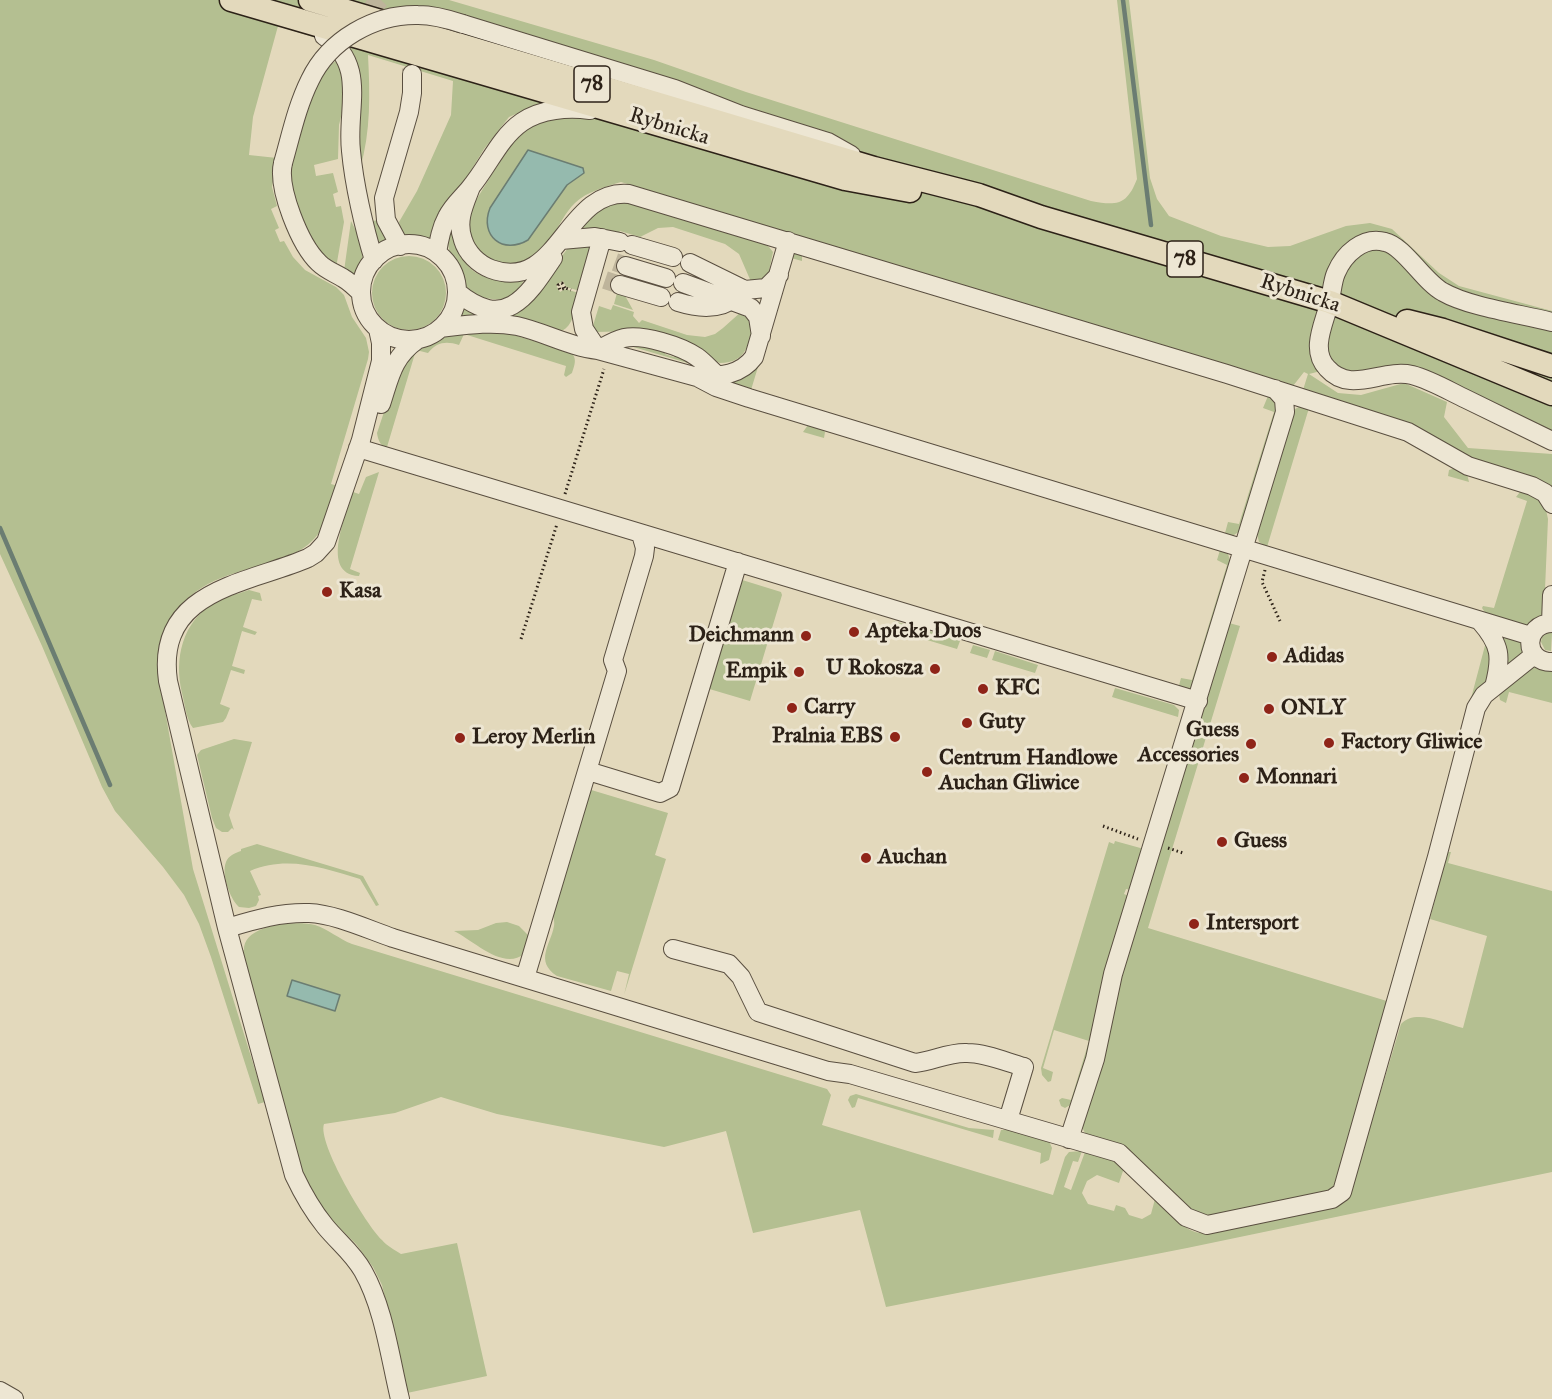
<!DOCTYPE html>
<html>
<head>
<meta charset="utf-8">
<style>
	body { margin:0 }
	canvas { display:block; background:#e3d9bc }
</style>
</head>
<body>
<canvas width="1552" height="1399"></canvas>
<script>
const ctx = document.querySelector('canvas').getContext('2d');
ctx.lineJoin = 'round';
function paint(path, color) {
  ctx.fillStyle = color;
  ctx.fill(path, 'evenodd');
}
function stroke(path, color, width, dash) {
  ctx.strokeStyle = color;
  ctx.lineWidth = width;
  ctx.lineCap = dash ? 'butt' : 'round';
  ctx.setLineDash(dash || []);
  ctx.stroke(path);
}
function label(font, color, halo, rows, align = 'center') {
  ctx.font = font + ' "IM FELL Great Primer",serif';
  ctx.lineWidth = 6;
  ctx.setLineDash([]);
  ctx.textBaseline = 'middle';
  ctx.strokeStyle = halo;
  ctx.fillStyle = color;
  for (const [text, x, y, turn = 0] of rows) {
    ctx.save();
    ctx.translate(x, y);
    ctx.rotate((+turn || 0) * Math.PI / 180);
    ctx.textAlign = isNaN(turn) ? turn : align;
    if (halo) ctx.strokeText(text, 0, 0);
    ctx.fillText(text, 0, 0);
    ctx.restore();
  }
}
paint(new Path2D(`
	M0,0H449L654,60L746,92L1091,201C1117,206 1127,205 1137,179L1117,0H1129L1150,178L1157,199L1169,216L1221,236L1268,247L1290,246L1346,226L1370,223L1392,229L1439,273L1459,286L1552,311V438L1436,380L1357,376L1337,367L1309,374L1338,393L1361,395L1404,383L1447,402L1444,417L1468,448L1552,454V489L1537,478L1470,457L1303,390L1308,374L1304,372L1293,386L621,182C605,187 588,191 575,203C556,221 551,256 521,262C514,264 500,266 494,263C478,257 463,238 467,220C469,208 508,149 517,138C528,126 547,121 562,115L534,106L509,117L484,149L464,182L441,210L430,235V242L412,239L401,235L399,222L417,191L451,115L453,81L368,55C370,94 371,131 360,169L345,47L278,26L253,117L249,155L277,158L272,187L277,206L271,209L279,228L275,230L280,242L284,241L293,257L305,270L336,287L344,295L352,317L366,338L369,352L368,359L331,484L338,486C331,504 327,526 313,540C300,554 282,558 264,564C245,570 225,575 208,584C175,601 160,636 158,671L193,869L265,1102L258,1104L211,957L199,924L184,895L163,867L115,811L102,787L42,646L0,554Z
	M337,60L346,82V96L339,125L338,159L314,165L316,176L333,173L338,192L333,194L336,207L341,206L344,222L336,268L314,246L292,197L288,169L309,97L323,71Z
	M622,201L762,242L769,247L773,252L767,281L752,284L739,254L725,244L673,227L658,228L640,237L620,231L617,236L575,231L601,208Z
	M380,220L390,242L378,247L372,221Z
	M351,221C363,245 368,253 356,279L344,271Z
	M453,225C463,273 475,283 525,278C512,306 493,301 469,293L451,260L447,238Z
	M571,244L593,245L580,291L566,287L563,281L556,285L560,292L565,289L579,293C575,306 574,327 561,331L458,318L463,306L472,310L534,293Z
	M795,253L802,254V261L791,258L751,390L731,384L739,378L792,255Z
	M372 293a37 37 0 1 1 74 0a37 37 0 1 1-74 0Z
	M618,289L623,292L633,310L614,304Z
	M613,305L634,312L633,316L639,323L642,320L687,335L705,337L715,334L723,328L742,311L755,321C749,343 747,363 720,363L639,331L595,332L592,329L599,306L611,310Z
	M462,331L507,333L568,351C578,356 575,364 572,373L566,377L564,375L566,366L464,334L459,345C446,341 437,342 428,353L416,350L387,447L397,451C385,448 379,447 377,433L399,367L416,348Z
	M629,342L665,350V354L674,357L675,353L698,366L630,346Z
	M1268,396L1276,401L1278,408L1240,531L1234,535H1226L1225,533L1228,522L1239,524L1274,412L1263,408Z
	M1301,406L1309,408L1267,547L1259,542L1257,534L1295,409Z
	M808,425L822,429L825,432L824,438L803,432Z
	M1455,468L1467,474L1469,482L1448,476L1449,470Z
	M379,472L350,569L360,573L359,576C319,574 347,513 353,492L359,494L366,477Z
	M1520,492C1537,496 1545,500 1548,519L1544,613L1528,626L1486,614L1482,608L1483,606L1494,608L1527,501L1516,497Z
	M1220,550L1228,554L1231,563L1192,687L1187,690L1178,689L1181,678L1192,680L1227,565L1217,560Z
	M739,579L781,592L782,595L750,701L706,688Z
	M249,590L260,593L262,601L252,599L243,627L257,632L255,635L242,631L232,666L245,670L244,674L231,670L220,704L230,708L226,718L223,722L193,728C186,719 185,705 182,693C174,659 182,622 214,603C225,597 237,594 249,590Z
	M894,621L925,630L923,639L892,629Z
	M1229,623L1240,626L1148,928L1390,1002L1340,1179L1329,1191L1211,1216L1192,1210L1086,1135L1082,1127L1122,976Z
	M930,631L960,641L957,649L927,640Z
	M1547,633H1552L1551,651L1545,650L1541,642L1542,637Z
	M1499,635L1518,640L1522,644L1523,654L1507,668Z
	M1487,638L1493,672L1469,706Z
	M973,645L990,650L987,658L970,653Z
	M995,651L1038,665L1035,673L992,660Z
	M1533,666L1552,670V703L1509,692L1506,703L1500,700L1499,694Z
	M1115,688L1174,705L1179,710L1178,717L1112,697Z
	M234,739L252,742L229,815L234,830L232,828L228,832H222L216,828L212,818L197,755L201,750Z
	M588,789L668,813L655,855L666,859L624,995L629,974L617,971L611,991L557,976C534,961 551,944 554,926C555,922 553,916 552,912Z
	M1115,841L1144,849L1131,890L1126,889L1124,894L1129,896L1091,1042L1072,1104L1065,1108L1061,1106L1059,1100L1062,1098L1071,1100L1089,1041L1054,1030L1043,1068L1053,1072L1051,1081L1048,1082L1042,1075L1041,1068L1109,842L1114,844Z
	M257,844L363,876L379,905L376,906L360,879C324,868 287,855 250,871L261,895L258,896L259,900L256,906L249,908L239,907C230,899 221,874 226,862C228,856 235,853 241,851V849Z
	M1447,852H1451L1448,863L1552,891V1172L1187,1248L886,1307L860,1210L753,1233L726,1131L664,1147L497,1114L441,1097L395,1113L324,1124C317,1143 367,1226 382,1240C387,1246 395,1250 401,1254L457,1243L487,1376L407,1393L382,1285L373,1267L356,1244L324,1213L307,1185L294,1151L241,951L244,950C243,924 296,920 315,925C328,929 339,939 352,944L827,1089L831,1095L822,1125L1053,1195L1065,1157L1069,1152L1082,1151L1078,1162L1073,1161L1064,1187L1071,1190L1085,1152L1114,1161L1124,1168L1119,1183L1097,1175L1087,1181L1082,1193L1088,1204L1114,1211L1116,1205L1125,1208L1129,1215L1142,1219L1151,1214L1155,1199C1168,1210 1185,1234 1203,1233L1337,1205L1345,1202L1350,1194L1401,1024C1416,1008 1445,1024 1463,1028L1487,936L1430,919Z
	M507,922L519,926L529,936L524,954C503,971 473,940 454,931L478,930L496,923Z
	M856,1094L969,1128L994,1130L993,1138L858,1098L855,1107L852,1108L848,1100L850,1096Z
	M1001,1130H1012L1049,1141L1052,1148L1049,1160L1040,1164L1041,1153L998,1140Z`), '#b4bf91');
const water = new Path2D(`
	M528,150L583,168L584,173L567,185L528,240C503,255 479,236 490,208Z
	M292,980L340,995L335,1011L287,996Z`);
paint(water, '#95baae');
stroke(water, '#6b7d72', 1.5);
stroke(new Path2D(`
	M1123,0L1151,225
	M0,528L110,785`), '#6b7d72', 4.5);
stroke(new Path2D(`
	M367,0C390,18 407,44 412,74
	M615,262L626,266
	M605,280L620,285`), '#beb49b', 18, [18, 9]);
const minor = new Path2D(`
	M463,24L675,89L741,115L828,142L851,155
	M324,36C368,65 346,109 351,151C354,184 364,228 374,260
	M283,163C277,188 300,245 319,263C326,270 335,273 343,278C350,282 356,288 361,293
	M471,187C464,205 456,221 463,240C467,253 478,264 491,269C559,294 565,188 629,194L1227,374L1408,432L1468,466L1532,486L1545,493L1552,504
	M561,240L595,237L620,242
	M361 292a48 48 0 1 1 96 0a48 48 0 1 1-96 0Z
	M632,245L673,257
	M400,246L386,220L384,198L409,112L412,93V74
	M437,253C439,240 441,228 447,217C453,205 462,198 470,188C488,167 499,138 522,122C541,109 568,107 590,110
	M690,263L745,290L766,288L779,275
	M626,266L666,278
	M683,283L751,308L758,317L761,336
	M620,285L661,297
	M457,292C505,332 527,297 553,258
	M678,302C697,308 719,311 736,297
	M1552,322C1521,314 1469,307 1443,292C1424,282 1404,246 1385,242C1363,236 1344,254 1336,273C1332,282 1332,294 1329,304C1324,324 1310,350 1327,368C1351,395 1382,368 1412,375C1431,380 1449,391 1466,399C1495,413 1523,427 1552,441
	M441,328C466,325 492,321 517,326C544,332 570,347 598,350L697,377L716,387L749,398L1531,636
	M378,329L381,343V361L361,440L326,542L316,553L308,558C248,584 155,589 168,681L227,928L294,1175C303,1194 312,1210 325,1226C338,1242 353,1253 363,1271C384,1308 390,1358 400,1399
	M598,350C607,345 615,340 624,338C643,334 681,346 697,357C704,362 711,370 718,376
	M598,350L584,329L581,312L602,238
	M697,377C719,376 740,376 754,357L788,241
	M381,404C390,377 392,358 417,340
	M358,448L1198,701
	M1480,621C1501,645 1502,657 1494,687
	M1551,623L1552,595
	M1552,623C1523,624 1523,662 1552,662
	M588,771L660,793L670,788L738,562
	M227,928C254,920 280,912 309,913C335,914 367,929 393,938L828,1071L850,1074L1119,1153L1186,1217L1207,1225L1332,1199L1342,1192L1437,857L1476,708L1484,695L1534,655
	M673,949L729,964L741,977L758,1012L915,1063C933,1061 949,1052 967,1053C986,1053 1006,1062 1024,1067L1008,1120
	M525,978L617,671L613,660L644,556L645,548L641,534
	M1069,1139L1095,1059L1113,974L1285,412L1284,399L1275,389
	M0,1391L14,1399`);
const major = new Path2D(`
	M231,0L845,179L910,191
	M310,0L874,168L979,195L1041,217L1330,302L1552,394
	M1407,321L1443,330L1552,366`);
stroke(minor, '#5a4f40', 20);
stroke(major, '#2c2117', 25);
stroke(new Path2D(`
	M565,288L562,283L558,285L560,290L565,288L571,290
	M565,494L604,369
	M1265,570L1262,582L1280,621
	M521,639L557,524
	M1103,826L1138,839
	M1168,848L1183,853`), '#2c2117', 3, [1.5, 3]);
stroke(minor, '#ede6d3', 18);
stroke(major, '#e3d9bc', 22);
const minorBridge = new Path2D(`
	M283,163C291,135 297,106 310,80C329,40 374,14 418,15C434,15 448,19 463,24`);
stroke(minorBridge, '#5a4f40', 20, []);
stroke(minorBridge, '#ede6d3', 18);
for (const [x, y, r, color] of [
	[327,592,6,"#8f2418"],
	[854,632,6,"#8f2418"],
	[806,636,6,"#8f2418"],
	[1272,657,6,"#8f2418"],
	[935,669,6,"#8f2418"],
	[799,672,6,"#8f2418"],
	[983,689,6,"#8f2418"],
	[792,708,6,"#8f2418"],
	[1269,709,6,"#8f2418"],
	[967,723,6,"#8f2418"],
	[895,737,6,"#8f2418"],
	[460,738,6,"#8f2418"],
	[1329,743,6,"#8f2418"],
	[1251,744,6,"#8f2418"],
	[927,772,6,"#8f2418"],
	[1244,778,6,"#8f2418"],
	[1222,842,6,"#8f2418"],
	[866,858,6,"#8f2418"],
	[1194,924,6,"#8f2418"]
]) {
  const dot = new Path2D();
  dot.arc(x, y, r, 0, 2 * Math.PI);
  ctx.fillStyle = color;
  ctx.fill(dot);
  stroke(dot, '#ede6d3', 2);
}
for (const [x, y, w] of [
	[592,84,36],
	[1185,259,36]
]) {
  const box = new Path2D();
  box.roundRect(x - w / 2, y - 18, w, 36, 4.5);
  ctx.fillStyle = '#ede6d3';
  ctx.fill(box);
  stroke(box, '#2c2117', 1.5);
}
label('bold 21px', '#2c2117', null, [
	["78",592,84],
	["78",1185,259]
]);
label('22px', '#2c2117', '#ede6d3', [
	["Rybnicka",669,127,17],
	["Rybnicka",1300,294,18]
]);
label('bold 22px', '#2c2117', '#ede6d3', [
	["Kasa",339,592],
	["Apteka Duos",866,632],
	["Deichmann",794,636,"right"],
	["Adidas",1284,657],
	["U Rokosza",923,669,"right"],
	["Empik",787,672,"right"],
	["KFC",995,689],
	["Carry",804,708],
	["ONLY",1281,709],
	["Guty",979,723],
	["Guess",1239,731,"right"],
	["Accessories",1239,756,"right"],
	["Pralnia EBS",883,737,"right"],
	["Leroy Merlin",472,738],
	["Factory Gliwice",1341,743],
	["Centrum Handlowe",939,759],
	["Auchan Gliwice",939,784],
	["Monnari",1256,778],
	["Guess",1234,842],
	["Auchan",878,858],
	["Intersport",1206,924]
], 'left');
</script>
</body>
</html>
